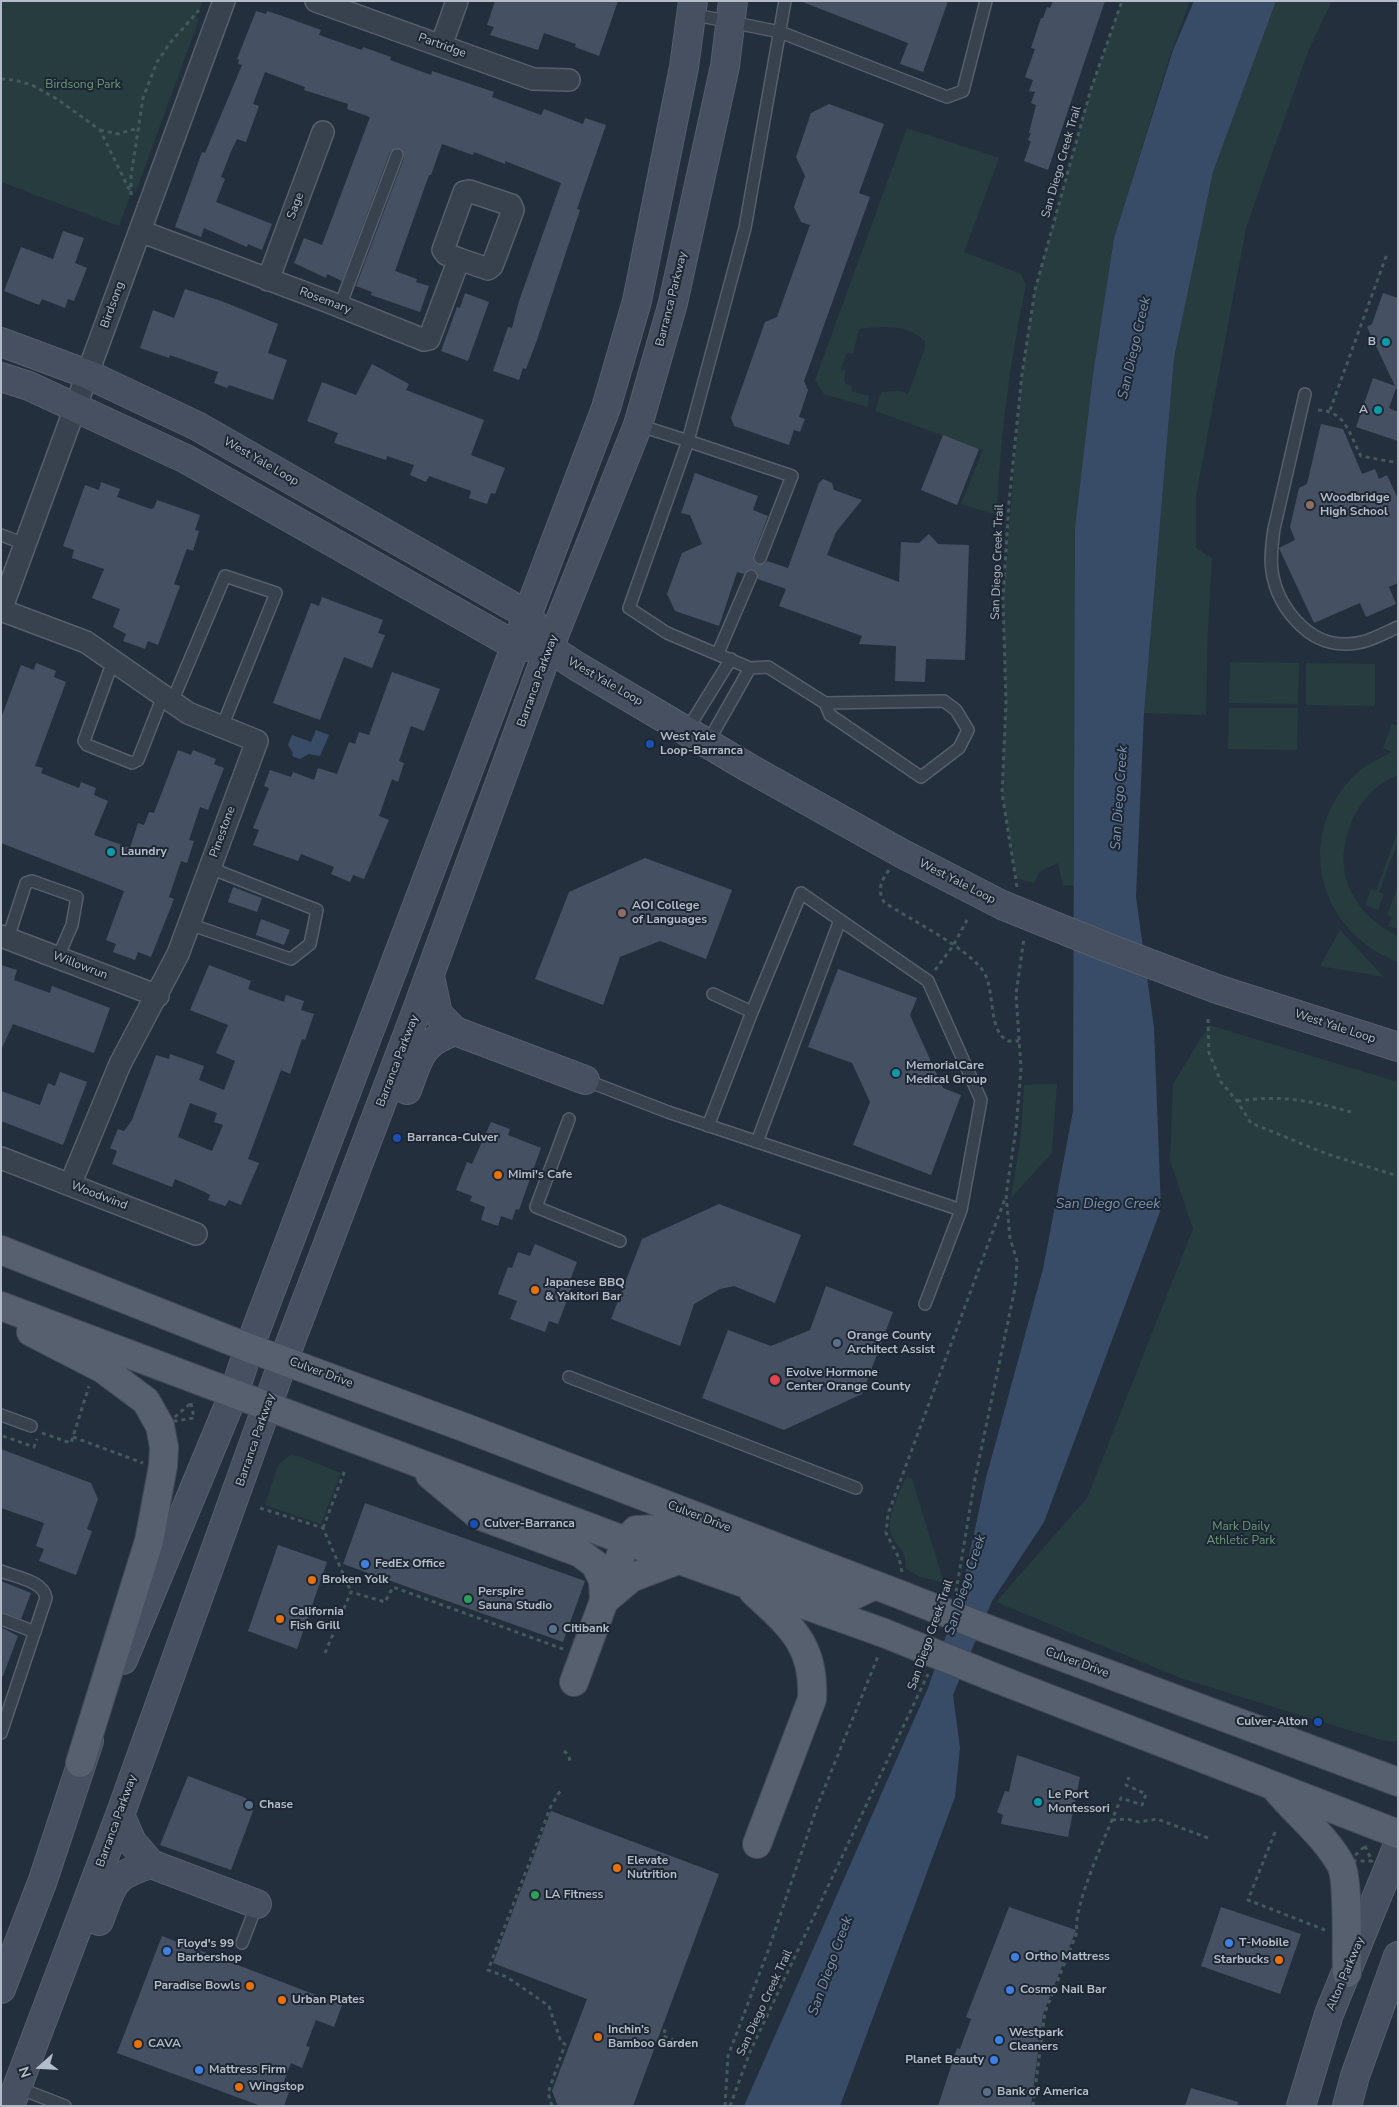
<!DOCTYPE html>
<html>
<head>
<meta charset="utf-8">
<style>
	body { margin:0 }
	#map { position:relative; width:1399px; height:2107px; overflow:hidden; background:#242f3e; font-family:"Nunito Sans",sans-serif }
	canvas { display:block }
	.frame { position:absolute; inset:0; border:2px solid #b4bcc9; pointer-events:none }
	.north { position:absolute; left:15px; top:2042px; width:50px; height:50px; -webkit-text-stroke:4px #1d2633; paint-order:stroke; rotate:251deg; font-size:14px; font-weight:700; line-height:20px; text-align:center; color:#b4bcc9 }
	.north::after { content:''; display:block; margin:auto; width:18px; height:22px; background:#b4bcc9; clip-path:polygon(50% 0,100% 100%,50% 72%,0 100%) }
</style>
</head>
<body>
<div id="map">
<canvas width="1399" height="2107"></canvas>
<div class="frame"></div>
<div class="north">N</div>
</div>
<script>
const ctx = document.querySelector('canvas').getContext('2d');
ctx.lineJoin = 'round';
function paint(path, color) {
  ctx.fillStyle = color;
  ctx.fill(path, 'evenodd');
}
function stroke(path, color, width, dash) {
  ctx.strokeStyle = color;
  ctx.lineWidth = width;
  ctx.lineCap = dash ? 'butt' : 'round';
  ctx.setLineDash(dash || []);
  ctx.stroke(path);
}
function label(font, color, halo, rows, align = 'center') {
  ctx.font = font + ' "Nunito Sans",sans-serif';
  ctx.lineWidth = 4;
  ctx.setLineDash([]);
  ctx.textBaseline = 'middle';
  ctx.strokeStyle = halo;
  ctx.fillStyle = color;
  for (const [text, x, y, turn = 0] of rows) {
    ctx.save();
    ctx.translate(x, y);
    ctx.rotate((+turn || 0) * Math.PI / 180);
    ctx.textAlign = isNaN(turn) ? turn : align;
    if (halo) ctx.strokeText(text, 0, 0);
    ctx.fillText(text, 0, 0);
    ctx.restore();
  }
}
paint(new Path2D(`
	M1,1H203L196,19L200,17L135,194L134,186L119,226L1,182Z
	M1122,1H1190L1170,56L1114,238L1093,374L1075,527V885L1063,886L1058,863L1039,872L1034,883L1016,878L1002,793L1006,703L1003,599L1022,374L1035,290L1091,89Z
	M1276,1H1332L1309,49L1246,228L1196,496V548L1212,558L1208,628L1206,715L1144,713L1174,358L1213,172Z
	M907,128L999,158L964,252L1021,274L1026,285C1010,364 1000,434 997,515L961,504L983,450L875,411L881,392L899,391L908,394L925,348V341C907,324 882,326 859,329L853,354L847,353L841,369L846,371L844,379L846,384L853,387L851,391L869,396L868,407L824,394L815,380Z
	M1230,662L1299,663L1298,704L1229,703Z
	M1306,663L1375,664V706L1306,705Z
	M1229,708H1298L1297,750L1228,749Z
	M1392,724L1398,726V775C1354,791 1329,854 1353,895C1363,914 1379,927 1398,936V962C1318,932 1292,835 1356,774C1366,764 1379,759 1392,752L1383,748Z
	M1398,831V841L1379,892L1384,894L1378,910L1365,905L1371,889L1376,891Z
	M1398,886V929L1388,926L1392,917L1387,915Z
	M1340,930L1384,977L1320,966Z
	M1209,1025L1398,1082V1740L1395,1742L1381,1740L1183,1679L996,1602L1087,1498L1193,1229L1170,1160L1173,1084Z
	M1057,1084L1052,1153L1011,1198L1021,1135L1024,1085Z
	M290,1455L298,1456L341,1473L321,1524L265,1505L278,1465Z
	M906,1477L912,1479L944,1583L918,1576L905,1568C909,1550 892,1545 890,1529C888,1513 900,1492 906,1477Z`), '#263c3f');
paint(new Path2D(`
	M1194,1H1276L1213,172L1174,358L1144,713L1136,897L1154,1028L1161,1209L1044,1522L992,1601L953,1695L960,1748L955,1797L840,2106H744L928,1688L962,1589L986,1478L1043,1269L1073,1111L1075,527L1093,374L1114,238L1173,50Z
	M316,730L329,735L320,756L309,754L300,759L292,756L293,753L288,745L292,735L311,742Z`), '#394c67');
paint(new Path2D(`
	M495,1H618L599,56L575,47L576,44L544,33L538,50L490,35L494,27L487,25Z
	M800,1H948L923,72L900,64L908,43Z
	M1053,1H1105L1048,170L1024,161L1031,141L1028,140L1031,133H1029L1036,105L1031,103L1035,92L1029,91L1033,80L1025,77L1035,49L1031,48L1041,18H1043L1047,7L1050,8Z
	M256,11L266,14L267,11L285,17L321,30L319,35L362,50L363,47L391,57L390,60L431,75L432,71L494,92L492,97L541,115L544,109L583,124L585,118L606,125L577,209L580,210L537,340L526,369L523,368L519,380L493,371L508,327L512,328L519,301L561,183L505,161V164L474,152L473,155L442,144L431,175H429L395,271L417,279L416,282L429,286L420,312L371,295L372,292L356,286L404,158L402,150L395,148L390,152L342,281L327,274L326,278L294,263L304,238L322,245L370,117L347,109L348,104L304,90L305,87L265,72L253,104L259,106L246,142L237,139L232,149L221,177L225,179L216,202L272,224L262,250L248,244L247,247L204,228L201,237L175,227L202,152L205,153L242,65L238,64L239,60L237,59Z
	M829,104L884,124L859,193L870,197L804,381L808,390L799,417L805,419L800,432L794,430L789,445L734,426L731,418L765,322L777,317L810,225L801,222L794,207L805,176L796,157L811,113Z
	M63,231L84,238L75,263L87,268L74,301L68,299L65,308L42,299L39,305L4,291L21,247L53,259Z
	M185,289L224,302L278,324L268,353L287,360L273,400L229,385L227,388L214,383L218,372L170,355L169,358L140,348L153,310L174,318Z
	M465,293L489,302L468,361L441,351L457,307L460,308Z
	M1383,293L1398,298V392L1396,388L1389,408L1398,412V441L1356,427L1373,378L1395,386L1367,327L1372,324Z
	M372,364L409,384L406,390L484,420L471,455L505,468L495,494L491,493L487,504L469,498L471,491L429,476L426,482L410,475L414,465L387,456L386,460L334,443L338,433L307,421L322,382L356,395Z
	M1321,424L1343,429L1362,474L1375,469L1379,479L1387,475L1398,499V583L1389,587L1396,604L1366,617L1360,603L1314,623L1279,548L1295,540L1290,527L1299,488L1307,484Z
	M943,435L979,449L957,505L921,490Z
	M695,473L758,496L753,510L768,516L753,556L754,562L758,565L764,564L767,561L788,568L819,483L823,479L832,483L834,490L862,500L836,532L827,555L899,582L901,542L919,543L929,534L938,544L969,545L965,660L926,659L925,682L895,681L896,646L859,644L862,636L779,606L786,589L758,579L757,572L753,569L747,570L744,574L737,572L719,626L675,611L667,594L682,553L702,544L690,515L681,513Z
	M101,482L120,489L117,497L151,509L154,508L157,500L200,515L195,530L199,531L193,551L187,549L185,554L174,584L180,586L158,645L148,641L145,649L123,641L126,634L113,627L120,609L92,598L104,569L72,558L74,550L63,546L85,485L99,490Z
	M322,597L383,620L378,633L385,635L372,668L344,657L320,720L273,703L311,603L319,606Z
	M36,663L56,671L54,677L66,682L35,766L43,768L41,773L79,788L81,782L96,788L94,795L108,801L94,835L130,848L138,823L144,825L149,812L154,813L178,750L191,755L193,750L216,759L214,764L224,768L208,810L200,807L189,840L194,841L187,863L181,861L169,897L174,899L151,957L138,952L135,960L113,952L116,944L106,940L124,891L1,843V718L21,665L34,670Z
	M392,672L440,689L424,731L411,726L399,761L404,763L398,782L392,779L379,816L389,820L364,879L353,875L350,882L331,874L334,867L301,854L298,861L253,845L259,830L253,828L269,788L264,786L270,770L291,777L293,772L314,780L318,768L337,774L349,742L355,744L359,732L369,735Z
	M645,858L732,890L706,959L660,941L620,957L603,1005L535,979L569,892Z
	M233,887L262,898L257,912L228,902Z
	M261,919L290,930L284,945L256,935Z
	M1,965L17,970L14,980L50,993L52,986L110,1008L94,1053L13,1024L1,1050Z
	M209,965L251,981L248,989L284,1002L286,995L304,1001L301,1010L314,1014L305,1040L302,1039L290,1074L281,1070L248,1159L259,1163L241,1205L229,1200L225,1206L208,1200L210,1195L205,1192L175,1179L172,1187L112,1164L117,1151L110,1148L118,1129L124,1131L132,1120L156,1055L169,1059L170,1054L204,1066L199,1080L224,1090L235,1061L216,1053L228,1025L190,1010ZM190,1103L217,1113L214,1122L223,1125L212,1151L178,1137Z
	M838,969L917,998L910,1015L943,1088L961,1095L931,1175L853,1145L870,1102L852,1063L808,1047Z
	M60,1072L87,1082L63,1145L1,1121V1091L40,1105L48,1083L55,1086Z
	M491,1122L510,1129L508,1135L541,1148L519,1210L516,1209L512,1220L501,1216L498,1226L481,1220L485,1207L470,1201L472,1196L456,1190L467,1162L472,1164Z
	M719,1204L801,1235L775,1303L734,1286L720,1289L694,1304L680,1346L611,1319L642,1239Z
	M535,1244L577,1262L568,1286L572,1287L558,1324L549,1321L545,1332L510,1319L517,1301L498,1294L508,1267L512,1268L518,1252L530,1256Z
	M826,1286L893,1312L862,1394L784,1430L702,1398L728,1330L771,1346L810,1330Z
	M1,1449L91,1483L98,1499L87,1529L92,1531L76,1575L39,1561L44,1549L36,1546L44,1523L1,1508Z
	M365,1503L585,1581L563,1642L343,1564Z
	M278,1545L327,1562L297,1649L248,1631Z
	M1,1581L31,1593L21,1619L1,1612Z
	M1,1627L18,1636L3,1676H1Z
	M1017,1755L1080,1777L1068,1837L1001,1824L1003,1815L997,1812L1005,1791L1009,1792Z
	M188,1776L246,1798L253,1811L231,1870L160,1845Z
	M551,1811L719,1874L633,2106H558L552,2091L587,1999L493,1963Z
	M1009,1907L1076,1930L1043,2014L1031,2106H938L957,2048L960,2049L971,2019L966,2017Z
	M1221,1907L1301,1934L1280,1994L1201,1966Z
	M162,1936L342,2005L334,2027L316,2020L306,2046L310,2047L302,2068L291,2063L281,2089L289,2092L284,2106H261L117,2053Z
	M1191,2088L1238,2102L1237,2106H1185Z`), '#455162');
const service = new Path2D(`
	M691,14L780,32L947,97L963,91L986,1
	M340,306L397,155
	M1305,394L1274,529C1272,543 1270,557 1272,571C1277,606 1307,644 1344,644C1364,645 1380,635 1398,627
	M638,425L688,441L745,228L785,1
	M1,535L25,544
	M760,558L792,476L688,441L629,608L667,633L750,668L768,667L825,703L944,701L956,710L968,730L959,748L921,777L830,715L825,703
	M718,653L751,576
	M113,661L84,741L87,745L132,763L138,760L163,696
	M172,702L225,576L276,593L222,727
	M687,730L731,659
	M708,742L750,668
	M189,924L291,959L310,944L317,910L210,868
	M8,938L26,883L32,881L77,897L72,925L58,957
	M713,994L752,1012L801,893L928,981L981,1100L961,1210L925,1304
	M585,1080L668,1112L961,1210
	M569,1119L536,1207L620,1241
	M708,1126L752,1012
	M757,1142L840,920
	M569,1377L856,1488
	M1,1415L31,1426
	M1,1571C15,1577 44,1581 46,1598L1,1733
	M1,1619L35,1632
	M242,1943L257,1904
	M16,2087L65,2106`);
const minor = new Path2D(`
	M316,1L533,79L569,80
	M441,46L457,1
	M140,231L329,302L424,340L429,339L459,259L446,254L443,250L464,192L469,191L511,205L513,210L492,266L488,269L459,259
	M268,280L323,132
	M1,610L86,642L188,713L257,741L178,954L120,1064L70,1185
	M1,610L224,1
	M1,936L158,996
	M1,1158L196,1234`);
const secondary = new Path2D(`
	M1,342L87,374L197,426L528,615L549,648L578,667L749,768L901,853L1002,905
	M1,377L29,386L186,459L516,646L535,647
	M1106,947L1217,989L1398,1047
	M430,976L438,1014L455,1031L585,1080
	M407,1090C419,1058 420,1043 455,1031
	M123,1660L234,1393L249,1348L606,408L637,301L684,67L693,1
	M120,1815L132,1842L151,1864L257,1904
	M99,1921C113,1884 111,1876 151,1864
	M1,1989L43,1880L89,1741
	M10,2106L120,1815L284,1359L415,1015L549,648L638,425L673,303L725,66L733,1
	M1301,2106L1329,2014L1398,1845
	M1347,2106L1355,2076L1398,1956`);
const primary = new Path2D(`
	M1,1250L249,1348L466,1428L901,1595
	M1,1306L626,1541L884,1633
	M31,1332L103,1369L146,1401L160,1426L164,1447L163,1466L149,1541L80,1763
	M430,1475L478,1515L580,1553L595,1564L603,1580L604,1601
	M753,1591C790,1626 815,1644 812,1699L757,1844
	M605,1600L631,1578L678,1560
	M990,1630L1398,1782
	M998,1679L1398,1834
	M574,1682L626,1541L636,1530L658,1529L845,1594L854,1595L875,1585
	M1278,1791C1299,1816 1326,1837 1341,1865C1349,1880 1346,1952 1347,1973`);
stroke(service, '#565f6c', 14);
stroke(minor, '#565f6c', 24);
stroke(secondary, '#565f6c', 30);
stroke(primary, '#414a57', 30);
stroke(new Path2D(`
	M1,79L14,80L32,85L57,99L100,130L130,191
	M100,130L118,134L138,128
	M131,195V176L143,98L157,62L170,43L199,10
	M1318,410C1346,411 1349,434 1361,456L1398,463
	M1330,410L1387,254
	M889,870C881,881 877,890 884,902C910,920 971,949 985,974C995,993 988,1031 1008,1041H1019
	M1017,887L1002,793L1006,703L1003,599L1009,502L1022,374L1035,290L1091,89L1122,1
	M935,970L953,946L967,920
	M1208,1019L1209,1053L1221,1082L1237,1101L1251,1123L1327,1154L1398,1176
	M1237,1101C1285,1095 1306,1100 1351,1112
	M191,1403L194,1418L169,1422Z
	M42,1433L71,1443L89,1386
	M3,1436L34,1447L37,1439
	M73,1437L143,1463
	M260,1508L323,1528L351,1592
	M323,1528L345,1470
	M902,1572L899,1558L886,1533L888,1514L1006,1196
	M956,1592L975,1479L1015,1288L1017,1261L1010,1238L1006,1195L1016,1129L1021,1069L1016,994L1024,938
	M325,1653L351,1592L385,1602L393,1587L563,1649
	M564,1751L569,1755L570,1764
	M1112,1820L1127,1819L1139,1822L1157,1819L1211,1839
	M1275,1832L1248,1900L1325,1930
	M1365,1846L1372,1861H1349Z
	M648,2025L665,2031L663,2036L686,2045
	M552,2106L548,2093L565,2044L561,2042L549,2006L507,1977L488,1970L551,1806L562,1788
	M725,2106L728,2056L768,1951L818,1804L879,1654
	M730,2106L750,2052L928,1674
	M1033,2106L1045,2012L1077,1932C1072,1906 1110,1827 1121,1798L1142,1805L1146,1794L1126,1785L1129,1777`), '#44595c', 3, [4, 4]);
stroke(service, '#38414e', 11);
stroke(minor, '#38414e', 21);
stroke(secondary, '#465061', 28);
stroke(primary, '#56606e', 28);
const secondaryBridge = new Path2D(`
	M1002,905L1106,947`);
const primaryBridge = new Path2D(`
	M901,1595L990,1630
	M884,1633L998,1679`);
stroke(secondaryBridge, '#565f6c', 30, []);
stroke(primaryBridge, '#414a57', 30, []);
stroke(secondaryBridge, '#465061', 28);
stroke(primaryBridge, '#56606e', 28);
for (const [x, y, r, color] of [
	[1386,342,5,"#0f9aa8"],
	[1378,410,5,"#0f9aa8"],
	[1310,505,5,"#8d6e63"],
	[650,744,5,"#1a4fb4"],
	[111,852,5,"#0f9aa8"],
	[622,913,5,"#8d6e63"],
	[896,1073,5,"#0f9aa8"],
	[397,1138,5,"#1a4fb4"],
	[498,1175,5,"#e8710a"],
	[535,1290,5,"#e8710a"],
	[837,1343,5,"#5c6f8a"],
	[775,1380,6,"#e0444e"],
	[474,1524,5,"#1a4fb4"],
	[365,1564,5,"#3f7fe0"],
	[312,1580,5,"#e8710a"],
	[468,1599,5,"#2e9e5b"],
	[280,1619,5,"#e8710a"],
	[553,1629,5,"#5c6f8a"],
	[1318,1722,5,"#1a4fb4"],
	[1038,1802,5,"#0f9aa8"],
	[249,1805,5,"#5c6f8a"],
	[617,1868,5,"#e8710a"],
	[535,1895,5,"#2e9e5b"],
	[1229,1943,5,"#3f7fe0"],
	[167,1951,5,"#3f7fe0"],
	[1015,1957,5,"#3f7fe0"],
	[1279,1960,5,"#e8710a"],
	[250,1986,5,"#e8710a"],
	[1010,1990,5,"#3f7fe0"],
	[282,2000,5,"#e8710a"],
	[598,2037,5,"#e8710a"],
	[999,2040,5,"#3f7fe0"],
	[138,2044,5,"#e8710a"],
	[994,2060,5,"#3f7fe0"],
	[199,2070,5,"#3f7fe0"],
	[239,2087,5,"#e8710a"],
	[987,2092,5,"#5c6f8a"]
]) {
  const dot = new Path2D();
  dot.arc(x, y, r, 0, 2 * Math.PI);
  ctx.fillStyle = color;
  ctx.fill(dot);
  stroke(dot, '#1d2633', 2);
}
label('12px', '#b4bcc9', '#1d2633', [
	["Partridge",442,46,20],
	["San Diego Creek Trail",1062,162,-74],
	["Sage",296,206,-70],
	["Barranca Parkway",672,299,-76],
	["Rosemary",325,301,21],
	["Birdsong",113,305,-70],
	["West Yale Loop",261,462,30],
	["San Diego Creek Trail",998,562,-88],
	["Barranca Parkway",538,681,-70],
	["West Yale Loop",605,682,30],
	["Pinestone",223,832,-70],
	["West Yale Loop",957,882,27],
	["Willowrun",80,966,21],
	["West Yale Loop",1335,1027,18],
	["Barranca Parkway",398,1061,-69],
	["Woodwind",99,1196,21],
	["Culver Drive",321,1373,20],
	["Barranca Parkway",256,1440,-71],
	["Culver Drive",699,1517,21],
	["San Diego Creek Trail",931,1635,-71],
	["Culver Drive",1077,1663,20],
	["Barranca Parkway",117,1821,-70],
	["Alton Parkway",1346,1974,-67],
	["San Diego Creek Trail",765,2003,-65]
]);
label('12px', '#6b9a76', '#1d2633', [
	["Birdsong Park",83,85],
	["Mark Daily",1241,1527],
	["Athletic Park",1241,1541]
]);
label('bold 12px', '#b4bcc9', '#1d2633', [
	["B",1376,342,"right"],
	["A",1368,410,"right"],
	["Woodbridge",1320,498],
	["High School",1320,512],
	["West Yale",660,737],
	["Loop-Barranca",660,751],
	["Laundry",121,852],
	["AOI College",632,906],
	["of Languages",632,920],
	["MemorialCare",906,1066],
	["Medical Group",906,1080],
	["Barranca-Culver",407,1138],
	["Mimi's Cafe",508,1175],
	["Japanese BBQ",545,1283],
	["& Yakitori Bar",545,1297],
	["Orange County",847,1336],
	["Architect Assist",847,1350],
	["Evolve Hormone",786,1373],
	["Center Orange County",786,1387],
	["Culver-Barranca",484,1524],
	["FedEx Office",375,1564],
	["Broken Yolk",322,1580],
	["Perspire",478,1592],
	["Sauna Studio",478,1606],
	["California",290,1612],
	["Fish Grill",290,1626],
	["Citibank",563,1629],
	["Culver-Alton",1308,1722,"right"],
	["Le Port",1048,1795],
	["Montessori",1048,1809],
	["Chase",259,1805],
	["Elevate",627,1861],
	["Nutrition",627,1875],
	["LA Fitness",545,1895],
	["T-Mobile",1239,1943],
	["Floyd's 99",177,1944],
	["Barbershop",177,1958],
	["Ortho Mattress",1025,1957],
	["Starbucks",1269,1960,"right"],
	["Paradise Bowls",240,1986,"right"],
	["Cosmo Nail Bar",1020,1990],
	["Urban Plates",292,2000],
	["Inchin’s",608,2030],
	["Bamboo Garden",608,2044],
	["Westpark",1009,2033],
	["Cleaners",1009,2047],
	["CAVA",148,2044],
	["Planet Beauty",984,2060,"right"],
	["Mattress Firm",209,2070],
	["Wingstop",249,2087],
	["Bank of America",997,2092]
], 'left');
label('italic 14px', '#7c92b1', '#1d2633', [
	["San Diego Creek",1135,348,-77],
	["San Diego Creek",1120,798,-86],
	["San Diego Creek",1108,1205],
	["San Diego Creek",966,1585,-72],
	["San Diego Creek",831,1966,-70]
]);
</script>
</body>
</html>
